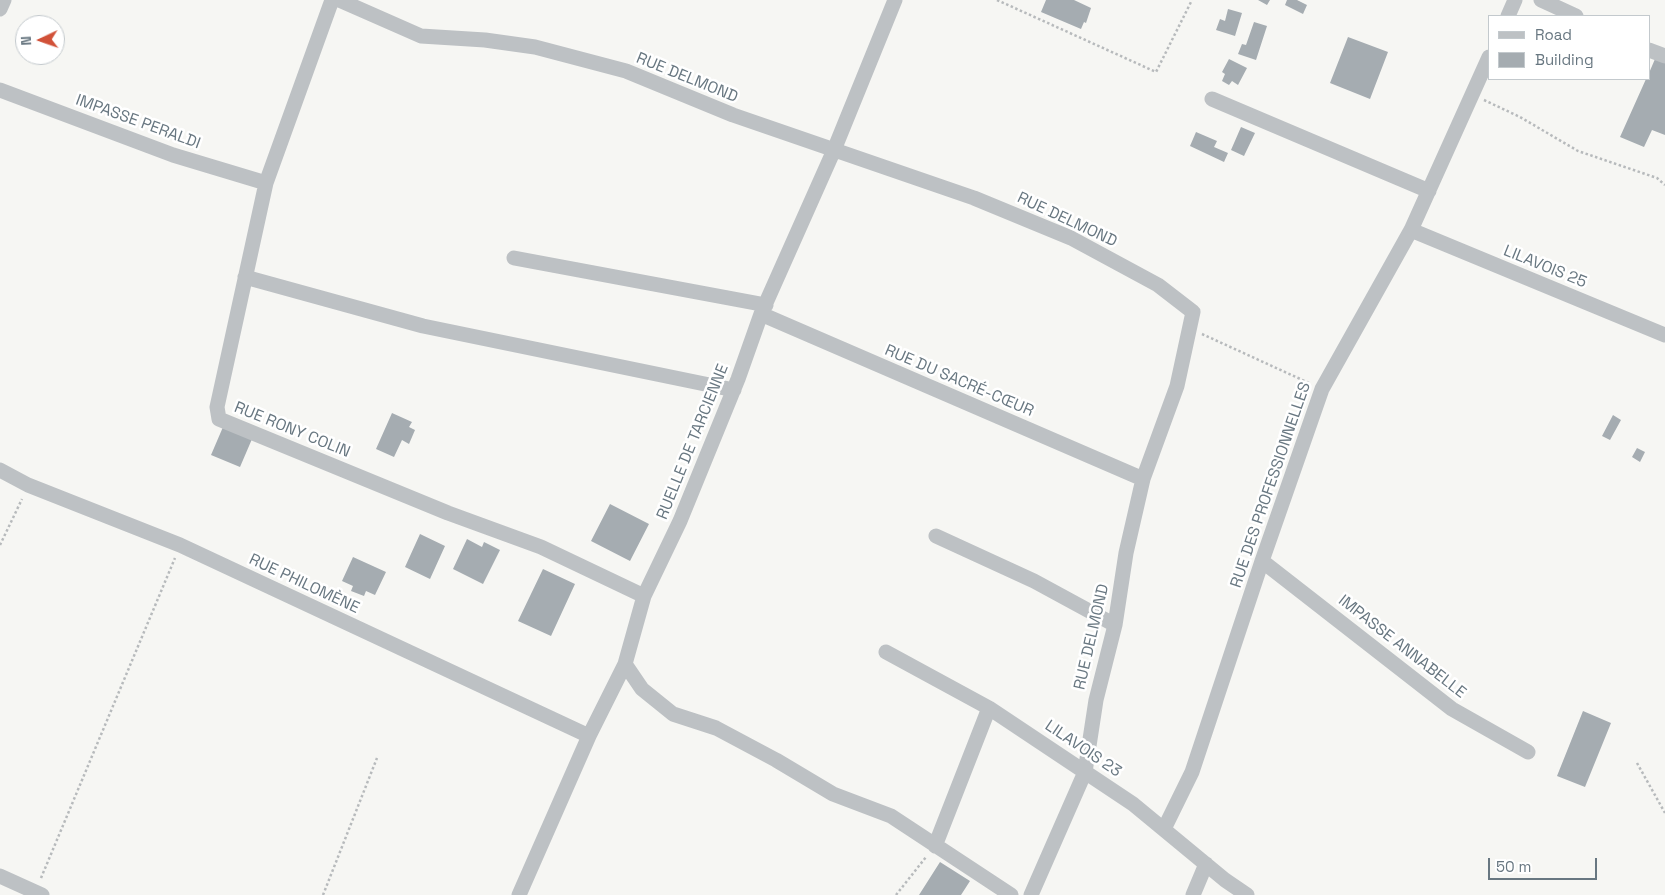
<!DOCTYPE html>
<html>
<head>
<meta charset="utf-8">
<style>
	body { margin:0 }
	#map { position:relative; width:1665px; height:895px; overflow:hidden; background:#f6f6f3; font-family:"Space Grotesk",sans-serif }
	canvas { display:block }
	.legend { position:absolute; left:1488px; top:15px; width:162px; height:65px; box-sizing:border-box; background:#fff; border:1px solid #c3c9cd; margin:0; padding:6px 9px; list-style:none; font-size:15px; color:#687781 }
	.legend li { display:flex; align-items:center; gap:10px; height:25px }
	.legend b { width:25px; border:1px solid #c3c9cd }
	.north { position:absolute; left:15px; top:15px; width:50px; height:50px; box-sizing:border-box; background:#fff; border:1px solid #c3c9cd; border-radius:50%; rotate:267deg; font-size:14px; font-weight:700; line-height:20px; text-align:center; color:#687781 }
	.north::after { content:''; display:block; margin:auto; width:18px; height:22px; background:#d15138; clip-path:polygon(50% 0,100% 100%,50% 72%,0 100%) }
	.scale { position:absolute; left:1488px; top:858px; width:109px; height:22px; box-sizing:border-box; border:2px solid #687781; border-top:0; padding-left:6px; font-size:15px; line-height:18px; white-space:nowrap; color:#687781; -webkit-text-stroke:4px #fff; paint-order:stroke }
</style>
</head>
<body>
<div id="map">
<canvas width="1665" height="895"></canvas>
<ul class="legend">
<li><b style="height:6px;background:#bdc1c4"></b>Road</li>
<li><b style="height:14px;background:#a5acb1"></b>Building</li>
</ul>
<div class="north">N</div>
<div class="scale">50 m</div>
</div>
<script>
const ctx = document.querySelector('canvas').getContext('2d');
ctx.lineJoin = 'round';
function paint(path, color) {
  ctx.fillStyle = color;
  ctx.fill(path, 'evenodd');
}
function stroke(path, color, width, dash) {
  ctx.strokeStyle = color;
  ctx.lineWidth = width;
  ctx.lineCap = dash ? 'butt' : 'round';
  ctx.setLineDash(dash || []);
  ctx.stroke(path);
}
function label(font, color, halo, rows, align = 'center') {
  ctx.font = font + ' "Space Grotesk",sans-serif';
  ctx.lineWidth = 5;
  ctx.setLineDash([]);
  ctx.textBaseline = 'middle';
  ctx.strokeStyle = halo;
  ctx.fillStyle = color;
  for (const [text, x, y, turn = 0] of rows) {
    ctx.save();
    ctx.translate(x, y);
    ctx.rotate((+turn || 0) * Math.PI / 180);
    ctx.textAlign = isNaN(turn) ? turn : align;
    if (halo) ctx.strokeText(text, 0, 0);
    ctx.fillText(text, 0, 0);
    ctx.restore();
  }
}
paint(new Path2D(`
	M1046,0H1074L1091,8L1086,23L1084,22L1081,29L1041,12Z
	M1258,0H1270L1267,5Z
	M1287,0H1297L1307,5L1303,14L1285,5Z
	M1228,9L1242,13L1235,36L1216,30L1220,19L1225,21Z
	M1254,22L1267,26L1256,60L1238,54L1242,44L1246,45Z
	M1348,37L1388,52L1370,99L1330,83Z
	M1229,59L1247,68L1238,85L1232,81L1229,85L1222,81L1225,74L1222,72Z
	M1655,59L1665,63V135L1652,130L1644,147L1620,137L1646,79H1649V73Z
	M1241,127L1255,133L1244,156L1231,150Z
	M1196,132L1217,141L1214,147L1228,153L1224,162L1190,146Z
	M392,413L412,422L409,427L415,430L409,444L402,440L394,457L376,449Z
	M1613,415L1621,420L1610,440L1602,436Z
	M223,427L252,439L240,467L211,455Z
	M1637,448L1645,452L1640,462L1632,457Z
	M610,504L649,524L630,561L591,541Z
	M420,534L445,546L430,579L405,567Z
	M467,539L482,547L484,542L500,550L483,584L453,569Z
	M353,557L386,572L375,595L366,591L364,596L351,591L353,586L342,581Z
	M543,569L575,584L551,636L518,621Z
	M1583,711L1611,723L1585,787L1557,776Z
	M940,862L970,881L961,895H919Z`), '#a5acb1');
stroke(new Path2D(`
	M997,0L1156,72L1192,0
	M1484,100L1520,117L1578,151L1657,178L1665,185
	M1202,334L1309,383
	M0,545L22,499
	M1637,763L1665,813
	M41,878L175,558
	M323,895L377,758
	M896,895L926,857`), '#b7babc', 2.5, [2.5, 2.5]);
stroke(new Path2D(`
	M332,0L266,183L217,407L219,419L448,513L541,547L644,596
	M339,0L421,36L485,40L535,47L626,71L733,115L974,198L1071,238L1158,285L1193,312L1177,386L1143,479L1126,553L1115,625L1096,700L1085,772L1031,895
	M1541,0L1576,16
	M0,9L4,0
	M1508,16L1515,0
	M1649,50L1665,56
	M0,90L173,155L266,183
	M1212,99L1429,191
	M1411,230L1665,335
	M514,258L766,305
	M245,277L423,326L734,390
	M761,314L1143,479
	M0,470L28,485L180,545L589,736
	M936,536L1034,581L1115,625
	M1262,561L1452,709L1528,752
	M886,652L989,708L1133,804L1225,880L1247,895
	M625,664L642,689L673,714L716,728L776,760L833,794L891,816L1011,895
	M1164,829L1192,772L1262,561L1322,389L1411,230L1489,57
	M935,846L989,708
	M0,876L42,895
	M519,895L589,736L625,664L644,596L680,521L738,379L761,314L834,150L895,0
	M1193,895L1206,864`), '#bdc1c4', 15);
label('16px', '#687781', '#fff', [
	["RUE DELMOND",687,78,22],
	["IMPASSE PERALDI",138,122,20],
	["RUE DELMOND",1067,220,25],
	["LILAVOIS 25",1545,267,22],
	["RUE DU SACRÉ-CŒUR",959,381,23],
	["RUE RONY COLIN",292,430,22],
	["RUELLE DE TARCIENNE",693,442,-68],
	["RUE DES PROFESSIONNELLES",1271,485,-71],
	["RUE PHILOMÈNE",304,584,25],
	["RUE DELMOND",1092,637,-77],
	["IMPASSE ANNABELLE",1402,647,38],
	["LILAVOIS 23",1083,749,34]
]);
</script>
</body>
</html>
